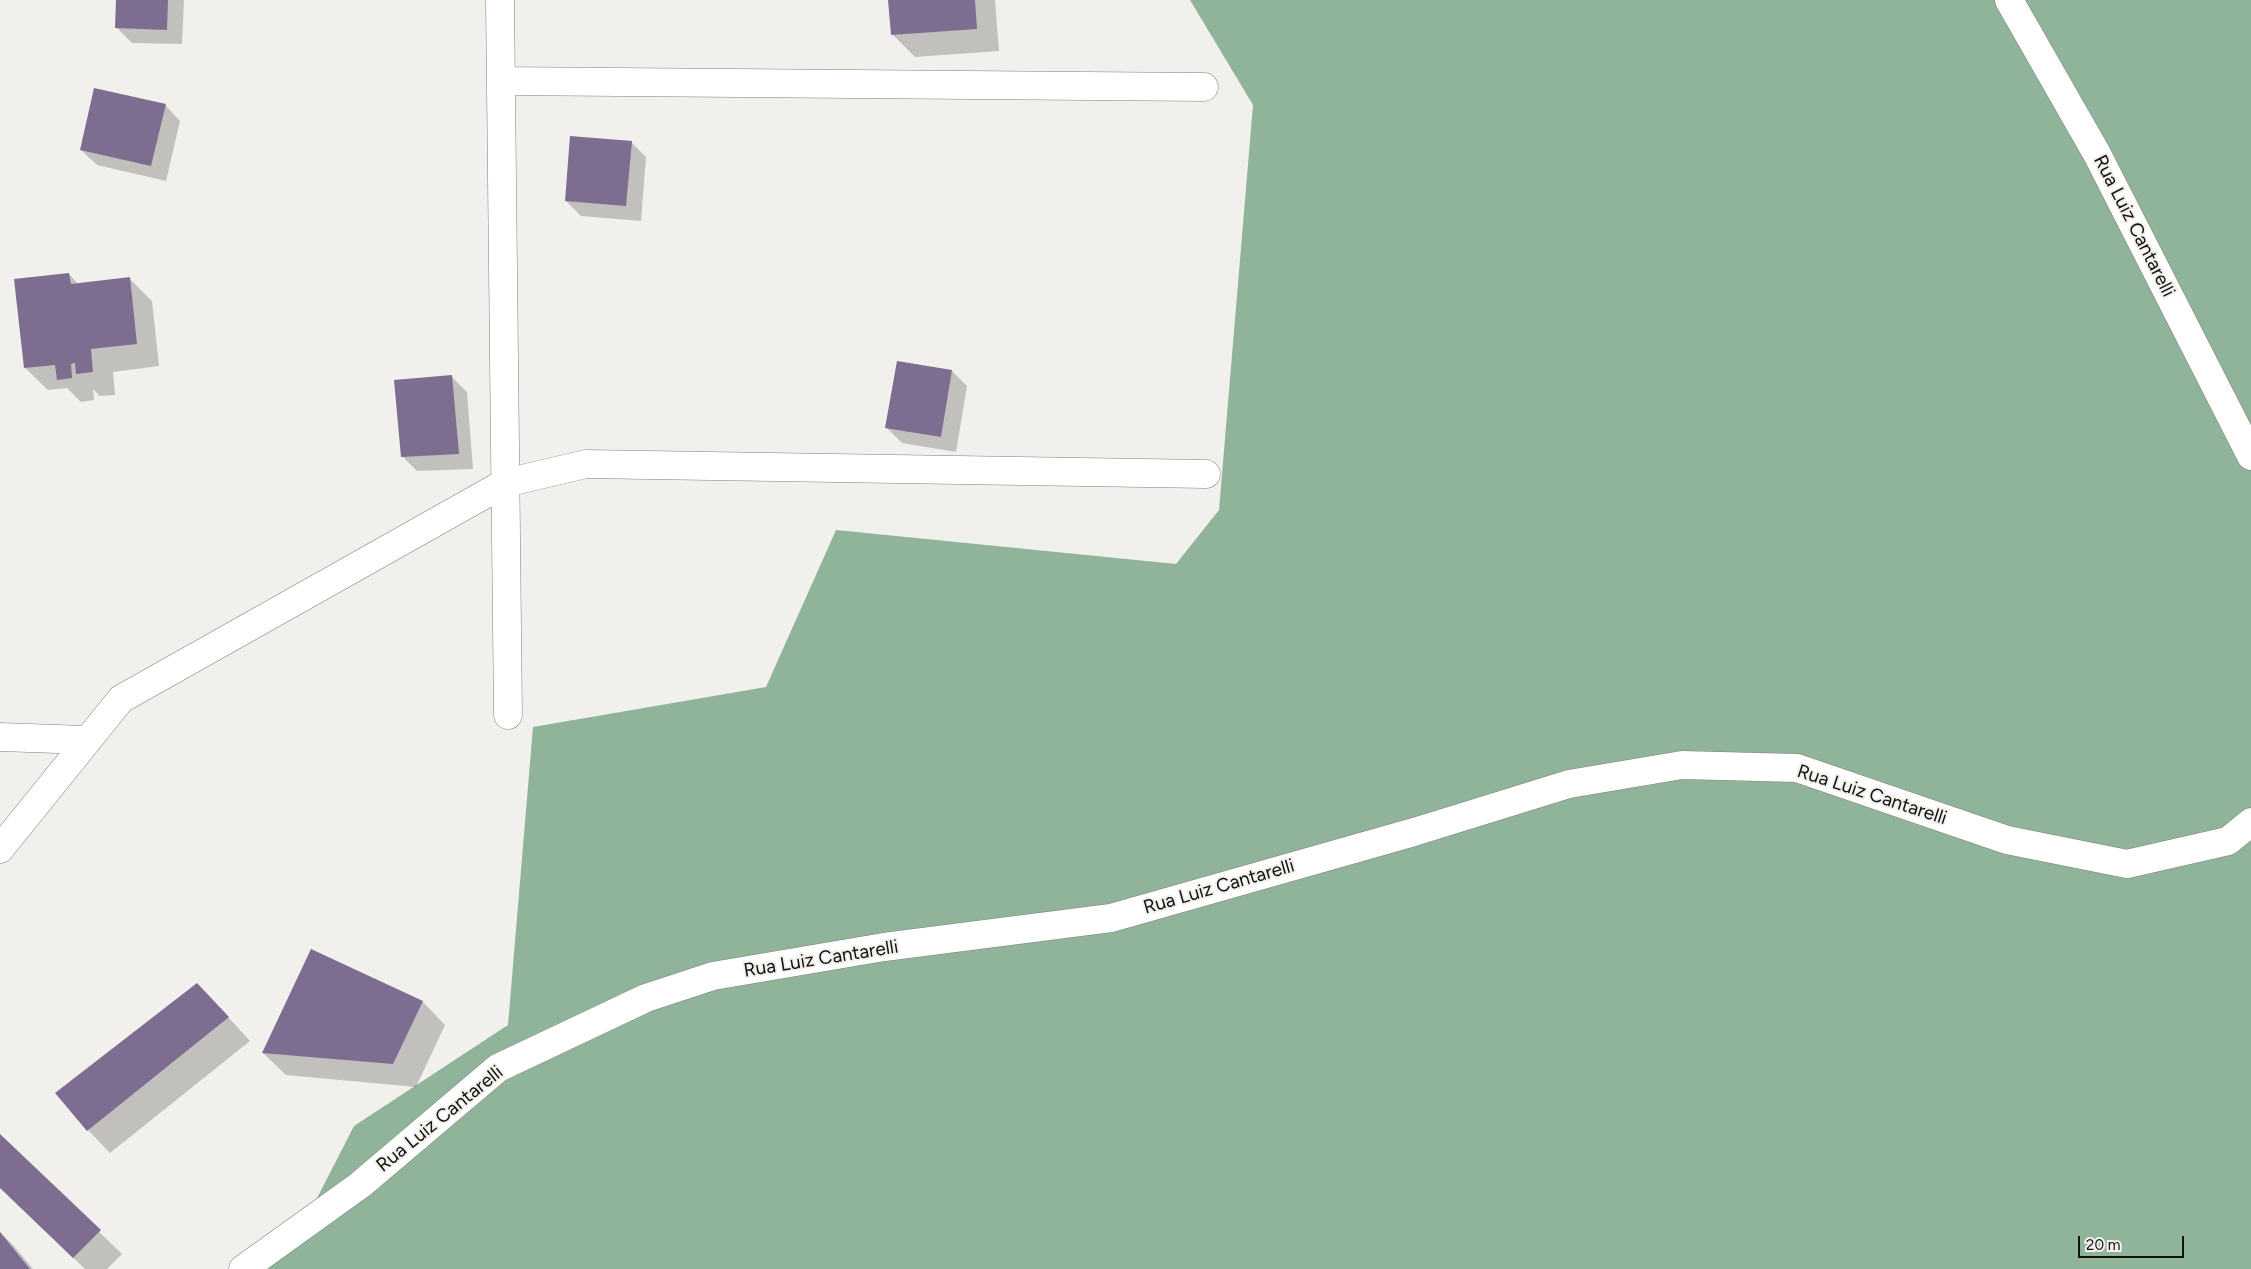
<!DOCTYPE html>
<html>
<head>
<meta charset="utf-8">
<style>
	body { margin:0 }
	#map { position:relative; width:2251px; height:1269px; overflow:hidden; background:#f2f0ec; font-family:Figtree,sans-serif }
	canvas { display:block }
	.scale { position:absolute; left:2078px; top:1236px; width:106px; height:22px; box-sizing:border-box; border:2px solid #111110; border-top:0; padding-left:6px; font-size:15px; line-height:18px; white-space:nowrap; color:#111110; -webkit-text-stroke:4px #f2f0ec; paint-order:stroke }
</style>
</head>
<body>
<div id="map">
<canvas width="2251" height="1269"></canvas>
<div class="scale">20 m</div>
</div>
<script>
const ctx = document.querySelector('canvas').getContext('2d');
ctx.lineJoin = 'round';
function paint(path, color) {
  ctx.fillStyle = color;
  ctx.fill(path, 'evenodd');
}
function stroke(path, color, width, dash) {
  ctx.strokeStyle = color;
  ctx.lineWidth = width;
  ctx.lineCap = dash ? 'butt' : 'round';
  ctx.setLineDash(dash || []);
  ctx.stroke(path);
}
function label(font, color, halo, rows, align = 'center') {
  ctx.font = font + ' Figtree,sans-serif';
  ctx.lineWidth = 4;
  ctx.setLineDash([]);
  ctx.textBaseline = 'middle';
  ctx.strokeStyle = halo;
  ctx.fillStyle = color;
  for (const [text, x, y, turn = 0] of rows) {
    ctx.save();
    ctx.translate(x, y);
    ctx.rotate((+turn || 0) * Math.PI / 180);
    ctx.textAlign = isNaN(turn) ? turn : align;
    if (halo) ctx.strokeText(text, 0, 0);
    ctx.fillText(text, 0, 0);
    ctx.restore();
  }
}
paint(new Path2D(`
	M1190,0H2251V1269H231L314,1204L354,1126L508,1025L533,727L766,687L836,530L1176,564L1219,510L1253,105Z`), '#8fb499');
paint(new Path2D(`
	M117,0H184L182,44L132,43L117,28Z
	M890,0H995L999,51L915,57L892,34Z
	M165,105L180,121L166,181L97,165L81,150Z
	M631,142L646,157L641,221L581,216L566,201Z
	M69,274L78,284L129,278L152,301L159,366L113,372L115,395L100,396L93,389L94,400L81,402L67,388L48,390L25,368Z
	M952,371L967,386L956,452L902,443L887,428Z
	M451,376L467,392L473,469L417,471L402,456Z
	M311,951L423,1002L445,1025L416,1087L286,1075L263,1053Z
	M219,1007L250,1041L110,1153L88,1130Z
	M0,1136L122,1254L107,1269H85L0,1187Z
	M0,1232L14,1246L33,1269H0Z`), '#0003');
paint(new Path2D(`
	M116,0H168L167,30L115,28Z
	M888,0H975L977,29L891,35Z
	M94,88L166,104L151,166L80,150Z
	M570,136L632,141L626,206L565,201Z
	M69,273L71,284L130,277L137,344L91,349L93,372L76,374L75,363L71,364L72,378L57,380L55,365L24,368L14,279Z
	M897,361L952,370L941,437L885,428Z
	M452,375L459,454L401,457L394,380Z
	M311,949L423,1001L393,1064L262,1053Z
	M197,983L229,1017L87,1131L55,1093Z
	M0,1134L101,1230L73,1258L0,1188Z
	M0,1232L30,1269H0Z`), '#7c6d91');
const street = new Path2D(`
	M500,0L508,715
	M2009,0L2097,154L2251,456
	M501,81L1204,87
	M0,737L86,740
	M0,849L121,699L505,483L586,464L1206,474
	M243,1269L360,1185L498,1068L646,998L713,976L884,947L1111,918L1414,832L1569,784L1682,765L1797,768L2007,840L2127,864L2228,841L2251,822`);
stroke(street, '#807e7b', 29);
stroke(street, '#fff', 28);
label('19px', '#111110', '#f2f0ec', [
	["Rua Luiz Cantarelli",2134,226,63],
	["Rua Luiz Cantarelli",1872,795,18],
	["Rua Luiz Cantarelli",1219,887,-16],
	["Rua Luiz Cantarelli",821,959,-9],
	["Rua Luiz Cantarelli",440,1119,-39]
]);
</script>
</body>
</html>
